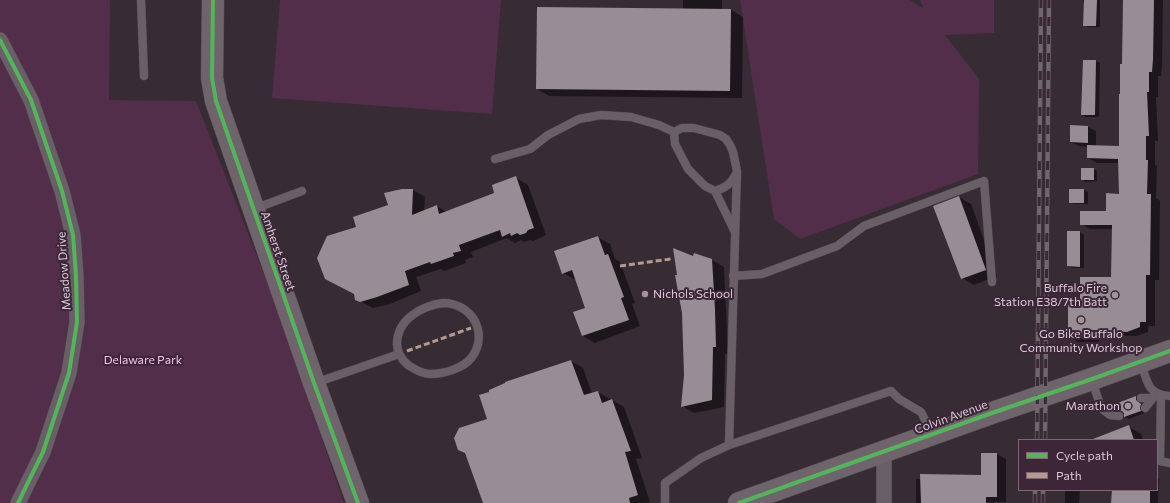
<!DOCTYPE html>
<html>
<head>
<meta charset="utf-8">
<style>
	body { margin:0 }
	#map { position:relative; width:1170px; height:503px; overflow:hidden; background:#372b34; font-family:Commissioner,sans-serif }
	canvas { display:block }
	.legend { position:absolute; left:1018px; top:439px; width:140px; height:52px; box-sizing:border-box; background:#3c2637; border:1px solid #7c6877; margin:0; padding:5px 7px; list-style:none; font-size:12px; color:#dbccd7 }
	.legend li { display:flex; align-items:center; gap:8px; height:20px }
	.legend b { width:20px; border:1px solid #7c6877 }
</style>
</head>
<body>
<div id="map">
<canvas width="1170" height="503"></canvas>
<ul class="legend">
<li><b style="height:5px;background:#56b35d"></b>Cycle path</li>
<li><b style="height:5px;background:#b69a8f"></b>Path</li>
</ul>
</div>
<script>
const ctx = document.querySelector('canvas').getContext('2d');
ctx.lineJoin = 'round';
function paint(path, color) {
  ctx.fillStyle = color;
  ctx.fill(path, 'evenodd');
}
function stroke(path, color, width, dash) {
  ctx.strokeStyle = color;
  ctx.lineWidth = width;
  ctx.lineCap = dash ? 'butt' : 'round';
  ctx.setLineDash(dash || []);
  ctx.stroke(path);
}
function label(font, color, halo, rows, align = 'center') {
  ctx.font = font + ' Commissioner,sans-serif';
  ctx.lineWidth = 4;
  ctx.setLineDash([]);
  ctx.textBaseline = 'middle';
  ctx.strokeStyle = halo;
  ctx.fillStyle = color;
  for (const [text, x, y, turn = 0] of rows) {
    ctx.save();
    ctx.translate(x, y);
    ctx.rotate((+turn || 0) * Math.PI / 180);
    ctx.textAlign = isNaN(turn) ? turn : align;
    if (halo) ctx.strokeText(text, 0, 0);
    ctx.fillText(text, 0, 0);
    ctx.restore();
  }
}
paint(new Path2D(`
	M0,0H110L109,100L196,101L268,284L344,503H0Z
	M280,0H501L492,114L272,98Z
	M740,0H910L923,8L920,0H994V33L945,35L979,79L978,174L800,239L774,219Z`), '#532e4b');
paint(new Path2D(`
	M683,0H722V10H731L743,17L742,98L549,96L537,89L683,9Z
	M1083,0H1100V27H1088L1084,25L1085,3L1083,2Z
	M1124,0H1163L1162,65L1161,76H1158V97H1156L1158,141H1155V165L1157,166L1156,198L1160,201L1159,280H1155V326H1148V332L1136,336L1099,335V342H1078L1069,336L1081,306L1112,278V229H1090L1081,224L1107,212L1120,195L1119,163H1097L1088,158V147L1079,146L1071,142V126L1088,127L1096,131V146L1120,147L1123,65Z
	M1096,61L1100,63L1099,117H1086L1082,115Z
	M1093,169L1097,171V181L1085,182L1082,179Z
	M516,178L528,185L546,235L533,241L530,240L524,242L521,240L515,243L507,238L471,252L473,257L465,260L466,263L444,271L441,269L416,277L421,291L390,304L373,308L356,299L355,294L358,228L389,205L402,190H413L425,197L424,211L437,206L447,212L495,194Z
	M1084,190L1088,192V204H1074L1070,202Z
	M959,197L971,204L997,276L974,285L962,278Z
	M1068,232H1080L1084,235V268H1072L1068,266Z
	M597,237L610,244L615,259L620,262L635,303L632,304L640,326L595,343L583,336L586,309L576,280L563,273Z
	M693,257L712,260L724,267L728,354H725L724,407L694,413L682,406Z
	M571,361L583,368L592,394L598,392L610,399L611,400H612L624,407L642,458L636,459L650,502L646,503H485L488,419Z
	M1136,397L1140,399V404L1144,407V413L1129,419L1125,417L1124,412L1118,410Z
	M1129,427L1141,434L1143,440H1092Z
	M997,454L1006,459V502L916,503V479L982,476Z
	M1157,478L1159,479L1158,503H1112V490H1157Z
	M1065,490H1080L1079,503H1065Z`), '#0007');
paint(new Path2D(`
	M1084,0H1097L1096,26H1083Z
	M1123,0H1154L1153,59L1152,72H1149V92H1147L1149,136H1146V160H1148L1147,194H1151L1150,275H1146V322H1140V327L1127,332L1090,330V337H1068V305H1080V277H1111L1112,225H1080V211H1106V193L1119,194L1118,159L1087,158V145L1119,146V94H1120V64H1122Z
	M537,7L731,9L730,91L536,89Z
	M1083,60H1096L1095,115H1081Z
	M1070,125L1088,126V143L1070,142Z
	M1081,168H1094V180H1081Z
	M516,176L534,228L528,230L526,233L520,235L517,233L511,236L510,233L502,237L500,230L459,245L461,251L453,253L454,256L431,264L430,262L405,271L409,285L377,297L360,302L355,300L354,294L325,279L317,258L327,236L356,227L353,217L388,205L384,193L402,189H413L412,215L437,205L439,214L494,193L492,185Z
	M1069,189H1084V203H1069Z
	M959,196L986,270L961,279L933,206Z
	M1067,231H1080V267L1067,266Z
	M598,236L605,255L608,254L624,297L621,298L629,320L582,336L573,312L585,308L572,270L562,274L554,251Z
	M673,248L693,256L694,253L712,259L715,309L716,347H713L712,400L681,407L684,375L682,313L675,275H677Z
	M571,360L584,395L598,391L602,403L612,399L631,451L625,452L638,495L629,498L630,503H483L465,453L458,450L454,438L459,428L487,419L479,395L489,392V390L505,383V382Z
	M1136,396V400L1141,404L1140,408L1141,411L1124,417V413L1122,411L1117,410L1115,404Z
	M1129,425L1134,440H1093V439Z
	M981,453H997V497H986V503H921L920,474L981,475Z
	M1112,490H1150V503H1111Z`), '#988d95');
const lane = new Path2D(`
	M141,0L144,76
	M674,132L682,128H694L720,135L726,139L730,145L733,152L737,171C735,263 731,354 729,445
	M674,132L675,144L688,169L705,186L715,191L735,232
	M495,159L530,149L548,135L579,119L601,115L631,117L659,125L674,132
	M715,191C725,188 731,184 736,174
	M254,209L302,191
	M733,276L762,274L837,246L864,226L984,181L992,282
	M443,303C472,303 489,333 472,357C463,369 443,374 430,374C422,374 414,369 408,365C401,359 397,353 397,344C397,319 422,306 443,303Z
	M1141,362C1147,381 1147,395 1170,396
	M1092,380L1101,408L1110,415L1119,416
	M315,383L399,354
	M1161,396L1160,461L1170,463
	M1141,398H1153L1145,408
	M665,503V483L701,458L729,445L891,391L899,399L921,412L932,433`);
const street = new Path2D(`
	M0,40L31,100L62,191L73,235L76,276L77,322L69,373L43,452L18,503
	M884,503V451`);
const secondary = new Path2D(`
	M213,0L212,78L216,101L314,383L358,503
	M739,503L992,413L1092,379L1170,351`);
stroke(lane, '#534950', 9);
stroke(street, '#534950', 16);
stroke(secondary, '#534950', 23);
stroke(lane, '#696067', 8);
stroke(street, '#696067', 15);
stroke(secondary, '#6f636c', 22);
const rail = new Path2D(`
	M1037,440L1041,0
	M1045,440L1049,0
	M1035,503V490
	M1043,503V490`);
stroke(rail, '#70676e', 4.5);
stroke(rail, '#3c2637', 3, [9]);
stroke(new Path2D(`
	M620,266L671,259
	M407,351L471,328`), '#b69a8f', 3, [6, 3]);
stroke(new Path2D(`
	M213,0L212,78L216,101L314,383L358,503
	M0,40L31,100L62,191L73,235L76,276L77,322L69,373L43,452L18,503
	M739,503L992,413L1092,379L1170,351`), '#56b35d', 4);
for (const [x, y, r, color] of [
	[645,294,4,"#a2949e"],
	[1115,295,4,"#a2949e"],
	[1081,320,4,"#a2949e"],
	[1128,406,4,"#a2949e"]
]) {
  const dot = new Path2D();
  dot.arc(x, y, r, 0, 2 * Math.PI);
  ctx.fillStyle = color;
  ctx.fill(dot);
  stroke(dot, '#3c2637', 1.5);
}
label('12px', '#dbccd7', '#3c2637', [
	["Amherst Street",278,251,71],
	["Meadow Drive",64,271,-94],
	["Colvin Avenue",951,417,-20]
]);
label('12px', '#dbccd7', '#3c2637', [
	["Buffalo Fire",1107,288],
	["Station E38/7th Batt",1107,302],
	["Nichols School",653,294,"left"],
	["Go Bike Buffalo",1081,334,"center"],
	["Community Workshop",1081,348,"center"],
	["Marathon",1120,406]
], 'right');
label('12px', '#fbc0ed', '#3c2637', [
	["Delaware Park",143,360]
]);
</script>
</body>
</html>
